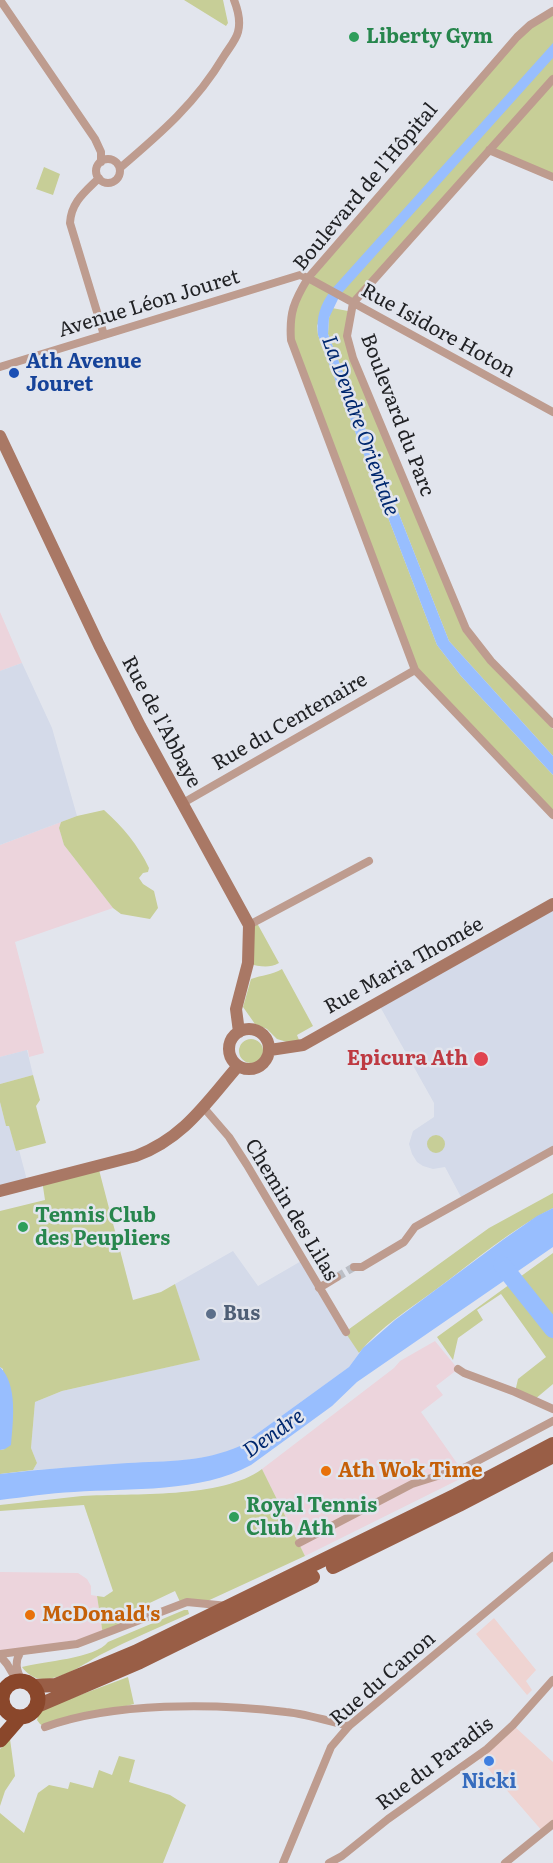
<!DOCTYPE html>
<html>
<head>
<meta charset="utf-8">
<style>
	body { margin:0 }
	canvas { display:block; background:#e2e5ed }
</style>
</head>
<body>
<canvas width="553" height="1863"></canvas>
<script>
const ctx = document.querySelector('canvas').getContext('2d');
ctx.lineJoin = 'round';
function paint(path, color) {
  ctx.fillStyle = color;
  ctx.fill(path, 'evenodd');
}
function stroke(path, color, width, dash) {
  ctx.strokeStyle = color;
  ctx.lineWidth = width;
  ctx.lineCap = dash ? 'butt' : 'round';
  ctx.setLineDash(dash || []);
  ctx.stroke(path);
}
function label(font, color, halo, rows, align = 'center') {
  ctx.font = font + ' Literata,serif';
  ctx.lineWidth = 5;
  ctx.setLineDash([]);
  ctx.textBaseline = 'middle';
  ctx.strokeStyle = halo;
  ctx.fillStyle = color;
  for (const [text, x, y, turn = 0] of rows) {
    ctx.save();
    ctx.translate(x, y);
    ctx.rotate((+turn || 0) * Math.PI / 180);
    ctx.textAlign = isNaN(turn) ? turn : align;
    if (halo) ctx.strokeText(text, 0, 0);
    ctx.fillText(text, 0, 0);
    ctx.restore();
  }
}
paint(new Path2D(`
	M0,612L22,663L0,671Z
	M61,822L59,828L64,845L113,908L15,942L44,1053L29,1057L28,1050L0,1057V845Z
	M435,1341L458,1369L436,1386L443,1395L421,1412L466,1476L305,1556L262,1469L394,1368L400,1361Z
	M0,1572L78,1573L87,1579L91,1586V1595L97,1596L103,1635L0,1654Z`), '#ecd4dc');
paint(new Path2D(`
	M22,663L52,728L77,816L0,845V671Z
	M553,904V1150L461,1197L445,1167L433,1169L423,1166L417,1162L412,1154L409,1144L413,1131L434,1117V1103L378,1003Z
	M27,1050L33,1075L0,1084V1057Z
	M0,1102L6,1126L9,1125L16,1151L19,1150L28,1184L0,1191Z
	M233,1251L258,1286L303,1260L359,1353L349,1367L240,1446L221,1455L177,1461L33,1470L37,1463L31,1448L35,1402L62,1391L199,1360L175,1284Z`), '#d4dae9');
paint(new Path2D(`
	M494,1618L536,1670L526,1681L532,1690L527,1695L476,1634Z
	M513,1725L553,1762V1824L543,1832L477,1756Z`), '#efd4d2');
paint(new Path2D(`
	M184,0H223L228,23L226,26Z
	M553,11V177L489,150L353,303L331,291L317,326L318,335L437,645L461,676L553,775V815L415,670L291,340L296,298L517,37Z
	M44,167L60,174L53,195L36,189Z
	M332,308L348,311L344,335L463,631L489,664L553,729V756L449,641L328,334L329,318Z
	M104,810C123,827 138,845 149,868L148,872L143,873L139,878L143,884L154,891L158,908L150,919L121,914L113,908L64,845L59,828L61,822L77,816Z
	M257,923L279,963C268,969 260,966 248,964L249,925Z
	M282,969L313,1026L297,1035L299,1040L287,1042L277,1039L267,1029L255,1024L243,1007L251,979C262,975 272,975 282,969Z
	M239 1051a12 12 0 1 1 24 0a12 12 0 1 1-24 0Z
	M33,1075L40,1100L36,1106L46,1143L16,1151L9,1126H6L0,1102V1084Z
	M427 1144a9 9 0 1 1 18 0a9 9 0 1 1-18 0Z
	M98,1166L133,1300L161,1292L175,1284L200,1360L62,1391L35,1402L31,1448L37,1463L33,1470L0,1474V1450L5,1449L3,1369L0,1367V1211L45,1200L42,1180Z
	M553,1193V1208C512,1229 475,1260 438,1288C411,1308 380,1327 359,1353L345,1332L489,1228Z
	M553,1253V1384L534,1400L515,1392L518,1379L546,1357L501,1294L477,1310L483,1320L458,1338L453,1360L437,1337Z
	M262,1469L305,1556L203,1603L181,1604L175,1591L137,1609L141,1620L103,1635L97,1596L104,1597L113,1591L84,1505L0,1511V1505C27,1502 55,1499 82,1496C132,1493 222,1499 262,1469Z
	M184,1610H188L189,1614C160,1627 129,1640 100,1655C84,1664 65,1678 45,1679C36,1680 27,1674 22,1667C43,1661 95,1659 108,1642Z
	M128,1677L134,1704L45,1727L40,1724L37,1720L40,1710Z
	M10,1739L15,1776L5,1791L0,1806V1749Z
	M119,1756L135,1760L129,1782L170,1795L186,1805L163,1863H0V1813L24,1833L38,1793L49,1785L68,1789L70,1782L93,1788L99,1770L112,1775Z`), '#c7ce97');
paint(new Path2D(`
	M553,43V58L340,295L329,318L328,334L449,641L553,756V775L461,676L437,645L318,335C316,317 320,305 331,290Z
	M553,1208V1247L357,1382L332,1406L251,1465C201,1493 130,1488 74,1492C49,1493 25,1497 0,1500V1474C43,1469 85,1466 128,1463C166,1461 204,1462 240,1446L349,1367L363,1348L395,1320L504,1239L537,1216Z
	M0,1367C18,1385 13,1421 11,1445L5,1449L0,1450Z`), '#98befe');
stroke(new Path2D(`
	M502,1265L553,1329`), '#98befe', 18);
stroke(new Path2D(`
	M337,1277L354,1267`), '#bbbec5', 8, [8, 4]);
stroke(new Path2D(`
	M0,0L95,139L101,152V162
	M553,11L530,25L517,37L308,278C294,301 289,313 291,340L415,670L553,815
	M553,79L353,303L347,336L353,358L466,629L491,661L553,724
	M489,150L553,177
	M96 171a12 12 0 1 1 24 0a12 12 0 1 1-24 0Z
	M120,168C161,133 196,103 224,56C229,48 236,40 238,32C241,21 238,10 234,0
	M99,178C85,192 71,202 70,223L104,335
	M0,367L300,275L308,278L553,412
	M183,803L415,670
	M249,925L369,861
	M204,1108L229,1137L247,1165L346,1332
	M354,1267H362L404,1242L415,1227L553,1150
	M319,1288L337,1277
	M458,1369L464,1373L515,1392L553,1409
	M299,1543L412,1484L466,1467L553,1421
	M20,1653C14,1663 17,1672 22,1681
	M0,1654L77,1644L187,1602L228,1606
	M0,1656L7,1664L17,1681
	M45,1727C113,1702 215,1703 286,1712C307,1714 328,1721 349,1726
	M283,1863L331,1747L349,1726L553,1556
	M329,1863L342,1856L388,1819L487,1749L513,1725L553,1680
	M505,1863L553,1824`), '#be9c8f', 8);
stroke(new Path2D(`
	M0,436L99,645L140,726L249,925L248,963L236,1009L239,1032
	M229 1049a20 20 0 1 1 40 0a20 20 0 1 1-40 0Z
	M270,1050L303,1045L553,904
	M0,1191L136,1156C184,1138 206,1103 238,1066`), '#a97865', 12);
stroke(new Path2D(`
	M333,1567L459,1505L553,1456
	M33,1686L56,1685L135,1652L456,1495L553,1444
	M37,1706L140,1662L313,1577`), '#995e46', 14);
stroke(new Path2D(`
	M2 1699a18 18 0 1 1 36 0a18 18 0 1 1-36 0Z
	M0,1740L20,1717`), '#8a472b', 15);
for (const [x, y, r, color] of [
	[354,37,6,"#2e9e5b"],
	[14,373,6,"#1a4fb4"],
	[481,1059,8,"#e0444e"],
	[23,1227,6,"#2e9e5b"],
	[211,1314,6,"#5c6f8a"],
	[326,1471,6,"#e8710a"],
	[234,1517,6,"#2e9e5b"],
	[30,1615,6,"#e8710a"],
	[489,1761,6,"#3f7fe0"]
]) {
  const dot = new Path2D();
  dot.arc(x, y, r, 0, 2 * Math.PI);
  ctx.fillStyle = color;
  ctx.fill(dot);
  stroke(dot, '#e2e5ed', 2);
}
label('bold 20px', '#27864d', '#e2e5ed', [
	["Liberty Gym",366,37],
	["Tennis Club",35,1216],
	["des Peupliers",35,1239],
	["Royal Tennis",246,1506],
	["Club Ath",246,1529]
], 'left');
label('20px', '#212225', '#e2e5ed', [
	["Boulevard de l'Hôpital",366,187,-50],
	["Avenue Léon Jouret",149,304,-17],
	["Rue Isidore Hoton",438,331,29],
	["Boulevard du Parc",397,415,69],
	["Rue de l'Abbaye",161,722,62],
	["Rue du Centenaire",290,722,-30],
	["Rue Maria Thomée",404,966,-29],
	["Chemin des Lilas",291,1210,59],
	["Rue du Canon",383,1679,-41],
	["Rue du Paradis",435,1764,-37]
]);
label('bold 20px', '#164399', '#e2e5ed', [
	["Ath Avenue",26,362],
	["Jouret",26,385]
], 'left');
label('bold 20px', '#be3a42', '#e2e5ed', [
	["Epicura Ath",468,1059]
], 'right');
label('bold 20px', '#4e5e75', '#e2e5ed', [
	["Bus",223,1314]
], 'left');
label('bold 20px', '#c56008', '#e2e5ed', [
	["Ath Wok Time",338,1471],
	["McDonald's",42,1615]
], 'left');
label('bold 20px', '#366cbe', '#e2e5ed', [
	["Nicki",489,1782]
]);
label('italic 21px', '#00286f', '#e2e5ed', [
	["La Dendre Orientale",360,426,70],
	["Dendre",274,1434,-35]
]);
</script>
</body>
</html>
